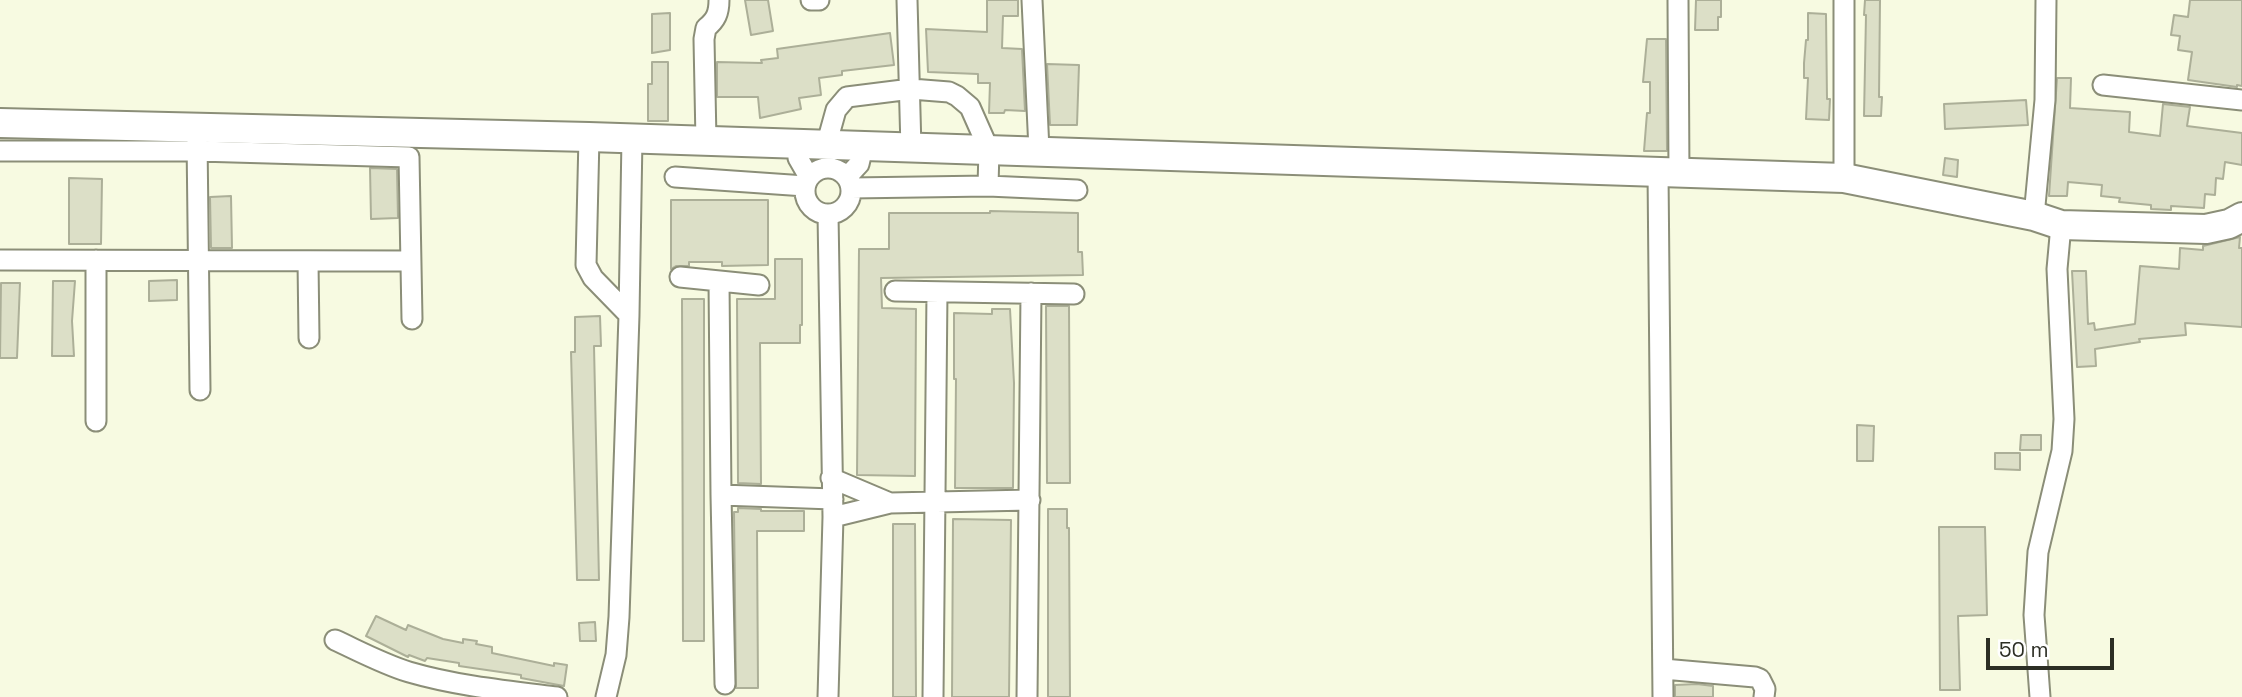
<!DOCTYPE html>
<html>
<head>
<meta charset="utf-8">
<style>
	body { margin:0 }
	#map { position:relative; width:2242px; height:697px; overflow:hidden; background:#f7fae1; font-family:"Space Grotesk",sans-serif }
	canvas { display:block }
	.scale { position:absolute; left:1986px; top:638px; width:128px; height:32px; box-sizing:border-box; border:4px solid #2c2e24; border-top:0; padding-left:9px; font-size:21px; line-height:24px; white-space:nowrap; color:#2c2e24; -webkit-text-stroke:5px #fff; paint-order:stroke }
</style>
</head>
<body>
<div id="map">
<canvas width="2242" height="697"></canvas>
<div class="scale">50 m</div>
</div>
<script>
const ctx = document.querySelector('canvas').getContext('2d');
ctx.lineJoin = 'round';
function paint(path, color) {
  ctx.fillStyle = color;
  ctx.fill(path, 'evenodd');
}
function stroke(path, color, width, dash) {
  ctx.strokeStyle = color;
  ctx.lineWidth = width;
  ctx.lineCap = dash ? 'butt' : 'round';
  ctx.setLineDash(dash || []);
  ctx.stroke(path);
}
const building = new Path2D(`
	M745,0H768L773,31L751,35Z
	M987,0H1018V16H1003L1002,48L1022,49L1025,111L1005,110L1004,113H989L990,83H978V74L928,72L926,29L987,32Z
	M1696,0H1721V17H1718V30H1695Z
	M1865,0H1880L1879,97H1882L1881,116H1864L1866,15H1864Z
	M2190,0H2242V86L2237,85V87L2188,80L2192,52L2178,50L2180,36L2171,35L2174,15L2188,17Z
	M670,13V50L652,53V14Z
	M1808,13L1826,14L1827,99H1830L1829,120L1806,119L1808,78H1804V63L1806,40H1808Z
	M890,33L894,65L842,71V75L819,78L821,95L799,98L801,109L760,118L758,97H717V62L762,63L761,60L778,58L777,49Z
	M1647,39H1666L1667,151H1644L1647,113H1650V82H1643Z
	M652,62H668V121H648V84H652Z
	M1047,64L1079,65L1077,125H1050Z
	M2057,78H2071L2070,108L2130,112L2129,132L2160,136L2163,104L2190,107L2187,126L2242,133V165L2225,162L2223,179L2216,178L2215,195L2205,194L2204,208L2171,206V210L2151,209V205L2119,202L2120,198L2101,196L2102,185L2068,182L2067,196H2049Z
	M2026,100L2028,125L1945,129L1944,104Z
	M1945,158L1958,160L1957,177L1943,175Z
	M370,168L397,169L398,218L371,219Z
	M69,178L102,179L101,244H69Z
	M231,196L232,248H211L210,197Z
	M671,200H768V265L722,266V262H689V266H676L671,269Z
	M990,211L1078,213V252H1082L1083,275L881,278L882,308L916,309L915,476L857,475L859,249H889V213H990Z
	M2240,237L2239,248H2242V327L2185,323L2186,335L2139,339L2140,342L2095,349L2096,366L2077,367L2072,271H2086L2088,324L2094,323L2095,330L2135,324L2140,266L2179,269L2180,248L2203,250V246Z
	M775,259H802V325H800V343H760L761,484L738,483L737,299H775Z
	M177,280V300L149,301V281Z
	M53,281H75L72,321L74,356H52Z
	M1,283H20L17,358H0Z
	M682,299H704V641H683Z
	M1046,306H1069L1070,483H1047Z
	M992,309H1010L1014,383L1013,488H955L956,379H954V313L992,314Z
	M600,316L601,346H594L599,580H577L571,352H575V317Z
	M1857,425L1874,426L1873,461H1857Z
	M2021,435H2041V450H2020Z
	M1995,453H2020V470L1995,469Z
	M738,508L761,509V511H804V531H757L758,688H736L734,512H738Z
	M1048,509H1067V528H1069L1070,697H1048Z
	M953,519L1011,520L1009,697H952Z
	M893,524H915L916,697H893Z
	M1939,527H1985L1987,615L1958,616L1960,690H1940Z
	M376,616L406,630L408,625L443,639L463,643V639L477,641L476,644L492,647V653L554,666V663L567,665L564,686L521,678V675L459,666V663L427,658L425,661L409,655L408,657L366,636Z
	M595,622L596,641H580L579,623Z
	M1697,684L1713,686V697H1675V685Z`);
paint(building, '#dcdfc7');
stroke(building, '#acaf98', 2);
const street = new Path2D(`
	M811,0H819
	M907,0L911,149
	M1032,0L1039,150
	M1678,0L1679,174
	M2103,85L2242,100
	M589,137L586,265L593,278L629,315
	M197,139L200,390
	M706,141L704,39L706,28C716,20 719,13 719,0
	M799,144L798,158L809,177
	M826,146L836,110L847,97L911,89L949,92L957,96L970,107L989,150L988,186
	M0,151H198L409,157L412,319
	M805 191a23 23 0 1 1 46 0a23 23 0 1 1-46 0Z
	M1658,172L1663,697
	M675,177L805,186
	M847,177L859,164L863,147
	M1844,178V0
	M851,188L988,186L1077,190
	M828,214L833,517L828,697
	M2034,216L2045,100L2046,0
	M0,260L410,261
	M96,260V421
	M308,261L309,338
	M680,277L759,285
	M719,282L721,495L725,684
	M895,291L1074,294
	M831,478L890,503L833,517
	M721,495L833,499
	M890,503L1030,500
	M335,640C359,651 383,664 409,672C457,686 508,691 557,697
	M1663,669L1755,677L1760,679L1765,689L1764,697
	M606,697L616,655L619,617L629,315L632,138
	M933,697L937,292
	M1027,697L1031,293
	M2040,697L2034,615L2038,552L2062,451L2064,419L2057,269L2061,225`);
const secondary = new Path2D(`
	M0,123L589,137L1844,178L2034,216L2061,225L2206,229L2229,224L2242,217`);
stroke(street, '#8b8e78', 23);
stroke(secondary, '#8b8e78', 32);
stroke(street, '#fff', 19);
stroke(secondary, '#fff', 28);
</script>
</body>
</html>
